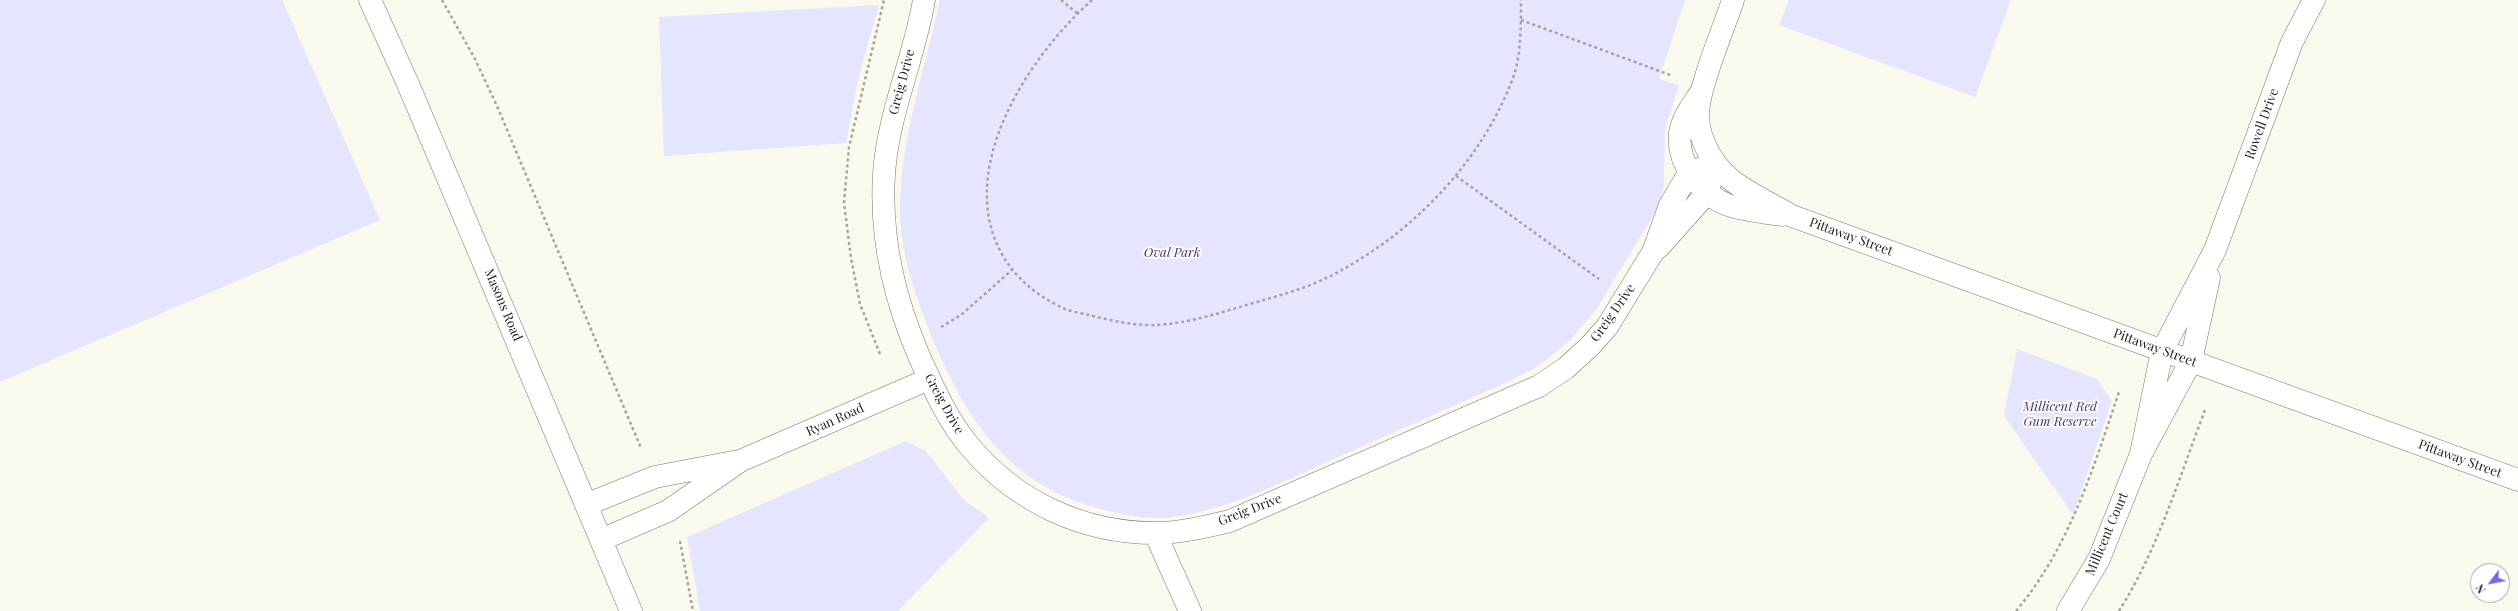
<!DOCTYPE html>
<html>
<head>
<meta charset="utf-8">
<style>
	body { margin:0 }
	#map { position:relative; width:2518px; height:611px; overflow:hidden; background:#f9faed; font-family:"Playfair Display",serif }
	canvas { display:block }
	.north { position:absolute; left:2470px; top:563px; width:40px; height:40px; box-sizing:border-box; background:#fff; border:1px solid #a6a6a5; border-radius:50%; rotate:238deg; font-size:11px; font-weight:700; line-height:16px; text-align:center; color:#21211d }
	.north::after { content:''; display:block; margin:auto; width:14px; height:18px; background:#7a68e3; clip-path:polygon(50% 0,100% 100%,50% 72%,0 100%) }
</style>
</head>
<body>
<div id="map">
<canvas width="2518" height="611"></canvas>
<div class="north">N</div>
</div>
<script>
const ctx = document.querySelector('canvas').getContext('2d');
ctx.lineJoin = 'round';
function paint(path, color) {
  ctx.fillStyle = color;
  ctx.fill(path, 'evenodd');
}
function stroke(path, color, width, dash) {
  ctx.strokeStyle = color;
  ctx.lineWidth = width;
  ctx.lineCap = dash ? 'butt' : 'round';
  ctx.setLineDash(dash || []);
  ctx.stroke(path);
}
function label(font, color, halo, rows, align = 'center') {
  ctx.font = font + ' "Playfair Display",serif';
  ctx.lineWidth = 3.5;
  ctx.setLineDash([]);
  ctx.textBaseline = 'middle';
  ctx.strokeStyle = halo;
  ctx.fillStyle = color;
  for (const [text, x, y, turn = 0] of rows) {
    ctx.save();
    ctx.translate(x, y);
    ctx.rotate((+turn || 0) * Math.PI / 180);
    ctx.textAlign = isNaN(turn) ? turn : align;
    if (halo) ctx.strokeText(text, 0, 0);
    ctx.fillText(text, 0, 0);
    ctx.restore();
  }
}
paint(new Path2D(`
	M0,0H282L380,220L0,382Z
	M940,0H1685L1659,79L1679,85L1665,130L1664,187L1657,209L1596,310L1569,341L1540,365L1510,381C1451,407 1392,433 1334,459C1282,482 1230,509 1173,517C1150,520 1123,515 1101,509C1006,485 963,415 929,330C913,290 899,247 900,204C902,134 925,68 940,0Z
	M1789,0H2011L1975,97L1779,25Z
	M879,5L858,80L846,143L664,156L659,17Z
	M2017,349L2097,379L2112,401L2073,515L2004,416Z
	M906,441L926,451L964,500L989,518L898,611H700L687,537Z`), '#e6e5ff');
const minor = new Path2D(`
	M924,0C914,59 888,114 884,174C880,237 894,298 919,356C933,387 948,422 971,448C1017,502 1083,533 1155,533C1180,533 1205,527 1230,521L1539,386L1566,368L1590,346L1607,327L1653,252L1670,205L1689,173L1715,163
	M1733,0C1724,28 1697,90 1698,117C1699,142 1715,168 1734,182C1752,195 1773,205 1792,216L2518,480
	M1699,95C1691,107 1682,119 1680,133C1676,162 1701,195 1728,205C1745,211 1764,212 1782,215
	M1658,248L1707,193L1711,180
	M2141,454L2162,351L2215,250L2292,42L2314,0
	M588,504L655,477L733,462
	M1155,533L1190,611
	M603,539L668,511L740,461L929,379
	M2068,611L2099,559L2141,454L2191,361L2209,278`);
const tertiary = new Path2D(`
	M370,0L408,84L631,611`);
stroke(minor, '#77776c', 23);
stroke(tertiary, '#77776c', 23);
stroke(new Path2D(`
	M442,0L475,59L497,106L641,448
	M1061,0L1077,13
	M1092,0C1046,41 999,107 989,169C979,229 1004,279 1059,306C1069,312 1082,313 1093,316C1113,321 1136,326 1157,325C1190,323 1219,313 1250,304C1281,295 1312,287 1340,271C1417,229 1484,158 1514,75C1521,55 1521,22 1521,0
	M1521,20L1673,76
	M1456,176L1599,279
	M941,327L961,315L1012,270
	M880,354L860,304L851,258L844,203L849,147L884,0
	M680,541L693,611
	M2016,611C2069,548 2093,469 2119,392
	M2119,611C2158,549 2179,478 2205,410L2203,409`), '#a4a49b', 2.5, [3, 3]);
stroke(minor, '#fff', 22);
stroke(tertiary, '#fff', 22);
label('13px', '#21211d', '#fff', [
	["Greig Drive",902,82,-75],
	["Rowell Drive",2262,124,-70],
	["Pittaway Street",1851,237,20],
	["Masons Road",503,305,67],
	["Greig Drive",1613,313,-55],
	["Pittaway Street",2155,348,20],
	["Greig Drive",944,404,61],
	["Ryan Road",835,420,-24],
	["Pittaway Street",2460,459,20],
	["Greig Drive",1250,510,-21],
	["Millicent Court",2107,534,-67]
]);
label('italic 13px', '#3f386f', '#fff', [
	["Oval Park",1172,253],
	["Millicent Red",2060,407],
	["Gum Reserve",2060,422]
]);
</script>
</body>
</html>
